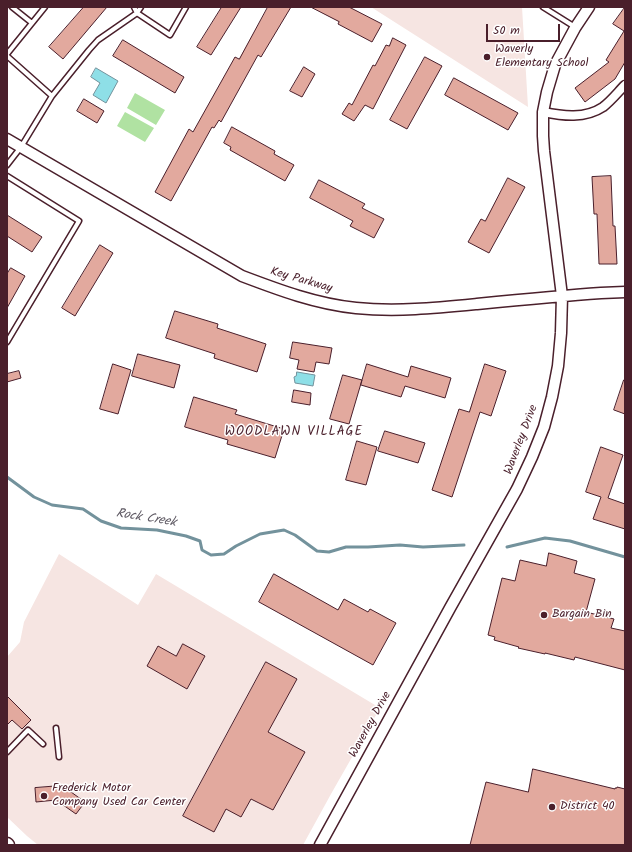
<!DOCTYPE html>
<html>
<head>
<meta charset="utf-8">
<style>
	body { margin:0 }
	#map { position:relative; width:632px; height:852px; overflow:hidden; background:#fff; font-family:Kalam,sans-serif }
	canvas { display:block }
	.frame { position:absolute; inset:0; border:8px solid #4a1f2b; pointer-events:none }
	.scale { position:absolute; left:486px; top:24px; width:74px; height:18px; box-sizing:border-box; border:2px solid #4a1f2b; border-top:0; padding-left:5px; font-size:12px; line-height:14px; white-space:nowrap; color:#4a1f2b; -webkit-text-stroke:3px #fff; paint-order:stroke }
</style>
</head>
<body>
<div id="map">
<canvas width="632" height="852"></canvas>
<div class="frame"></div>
<div class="scale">50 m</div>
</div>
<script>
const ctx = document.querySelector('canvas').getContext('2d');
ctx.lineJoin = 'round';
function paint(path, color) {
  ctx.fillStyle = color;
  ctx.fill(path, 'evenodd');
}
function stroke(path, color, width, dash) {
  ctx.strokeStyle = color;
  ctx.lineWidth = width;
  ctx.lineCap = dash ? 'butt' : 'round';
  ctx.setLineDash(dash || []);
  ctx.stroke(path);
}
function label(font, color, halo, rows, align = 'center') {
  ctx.font = font + ' Kalam,sans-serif';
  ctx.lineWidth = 3;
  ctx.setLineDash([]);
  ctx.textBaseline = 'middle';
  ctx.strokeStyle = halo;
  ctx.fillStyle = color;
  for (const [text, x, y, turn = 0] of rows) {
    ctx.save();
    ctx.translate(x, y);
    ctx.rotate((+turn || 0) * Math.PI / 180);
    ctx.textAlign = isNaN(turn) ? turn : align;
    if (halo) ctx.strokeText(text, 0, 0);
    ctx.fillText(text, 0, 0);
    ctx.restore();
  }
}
paint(new Path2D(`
	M371,7H522L528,107Z
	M59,554L138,605L156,574L380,708L331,794L303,845H38L27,836L7,817V657L20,642L24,622Z`), '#f6e5e2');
paint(new Path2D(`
	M135,93L165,110L156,125L127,108Z
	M125,112L154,128L145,142L117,126Z`), '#b0e2a2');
const water = new Path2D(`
	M96,68L118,81L106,103L93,95L100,83L91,77Z
	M297,372L315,375L313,386L295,383L294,377L296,376Z`);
paint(water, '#8edfe7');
stroke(water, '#73929c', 1);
stroke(new Path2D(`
	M7,477L34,497L52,505L83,509L101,521L121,528L157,530L186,536L200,541L202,550L211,555L224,554L236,546L260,534L284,530L295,535L317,551L329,552L346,547H368L400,545L423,547L464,545
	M507,547L545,538L570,541L625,557`), '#73929c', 3);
const building = new Path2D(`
	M84,7H107L63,59L49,47Z
	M222,7H241L211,55L197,47Z
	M268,7H291L261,57L258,55L221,122L219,120L214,128L212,127L171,201L155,192L189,129L193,132L235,57L239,59Z
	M311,7H349L382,24L372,42L338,24L339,22Z
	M625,7V62L615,79L585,102L575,88L609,62L606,60L624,31L613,24Z
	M393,38L406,45L373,109L365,105L354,121L342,114L349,103L352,105L373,65L375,66L386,45L389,46Z
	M123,40L184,77L175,93L113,56Z
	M425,57L442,66L407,129L390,120Z
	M304,67L315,74L302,97L290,91Z
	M454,78L518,113L508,130L445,95Z
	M84,99L104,111L97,123L77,111Z
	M232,127L275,151L274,154L294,165L285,181L230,150L231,147L224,143Z
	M611,176L613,226H615L617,264H599L597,214H594L592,177Z
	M508,178L525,187L489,253L468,242L481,219L485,221Z
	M319,180L365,204L362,208L384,219L374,238L350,226L353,221L310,198Z
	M7,215L42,237L32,252L7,236Z
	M100,245L113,253L75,316L62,308Z
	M11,268L25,276L7,308V274Z
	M175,311L218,324L217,328L266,344L257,372L214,358L215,354L166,338Z
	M293,342L332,348L329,364L316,362L314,372L297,369L299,360L290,358Z
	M138,354L180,365L174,388L132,376Z
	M113,364L131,370L118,414L100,409Z
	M367,364L408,377L411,366L451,378L445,398L405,386L401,397L361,385Z
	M485,364L506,371L491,416L480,412L452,497L432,490L459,409L469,412Z
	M19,371L21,378L7,382V374Z
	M343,375L362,380L349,424L330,419Z
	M624,380H625V414L614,410Z
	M294,390L311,393L310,405L292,402Z
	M194,397L237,410L235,414L284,429L275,458L227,444L228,440L185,427Z
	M385,431L425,443L418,463L378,451Z
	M357,441L377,447L366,485L346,480Z
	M601,447L623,455L608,498L625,504V529L593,519L601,497L586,492Z
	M549,553L577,561L574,573L595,579L586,612L614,619L611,628L625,631V670L575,657L574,660L545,653V654L518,648L519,647L494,640L495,637L488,635L502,578L515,581L520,560L546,566Z
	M274,574L338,610L344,599L368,612L370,609L396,623L373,665L259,602Z
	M183,644L205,656L187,689L147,666L158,646L176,656Z
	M266,662L297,679L268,732L305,752L273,810L251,799L241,817L226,809L214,832L183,816Z
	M7,696L31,720L22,729L12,720L7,725Z
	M533,769L615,789V788H617V787L625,789V845H470L486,782L528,792Z
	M56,786L64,787L85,802L76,814L56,800L36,802L35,788Z`);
paint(building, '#e2a99e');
stroke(building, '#4a1f2b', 1);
const service = new Path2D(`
	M12,7L32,23
	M141,7L137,13L170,35L186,7
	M543,7L575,27
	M7,54L45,7
	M7,56L52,96
	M7,165L21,147L52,96L89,50L98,40L137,13L134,7
	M7,176L79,221L7,342
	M56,728L59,757
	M7,752L28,730L43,744`);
const minor = new Path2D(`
	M543,112C563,116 585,119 603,107C611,101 618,92 625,85`);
const tertiary = new Path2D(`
	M7,139L242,276C279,290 316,304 356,308C396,312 436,308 477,304C518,300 559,296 601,293L625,292
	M320,845L450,608L517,489L532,457L544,427L552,397L558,366L561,333L562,296L544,151L543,136V112L547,92L555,65L575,28L589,7`);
const primary = new Path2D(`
	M7,844L8,845`);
stroke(service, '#4a1f2b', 7);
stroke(minor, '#4a1f2b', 11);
stroke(tertiary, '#4a1f2b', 13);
stroke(primary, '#4a1f2b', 15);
stroke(service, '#fff', 4);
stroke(minor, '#fff', 8);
stroke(tertiary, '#fff', 10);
stroke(primary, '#fff', 12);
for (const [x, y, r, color] of [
	[487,57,4,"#4a1f2b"],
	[544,615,4,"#4a1f2b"],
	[44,796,4,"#4a1f2b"],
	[552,807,4,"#4a1f2b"]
]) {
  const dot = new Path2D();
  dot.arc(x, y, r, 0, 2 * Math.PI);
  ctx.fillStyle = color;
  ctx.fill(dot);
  stroke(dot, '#fff', 1.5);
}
label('12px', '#4a1f2b', '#fff', [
	["Waverly",495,50],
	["Elementary School",495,64],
	["Bargain Bin",552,615],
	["Frederick Motor",52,789],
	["Company Used Car Center",52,803],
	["District 40",560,807]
], 'left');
label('12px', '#4a1f2b', '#fff', [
	["Key Parkway",301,281,16],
	["Waverley Drive",522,440,-69],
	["Waverley Drive",371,725,-61]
]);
ctx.letterSpacing = '1px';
label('13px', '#4a1f2b', '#fff', [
	["WOODLAWN VILLAGE",294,433]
]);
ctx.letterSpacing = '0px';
label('italic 13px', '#5e5963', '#fff', [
	["Rock Creek",146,519,9]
]);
</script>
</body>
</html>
